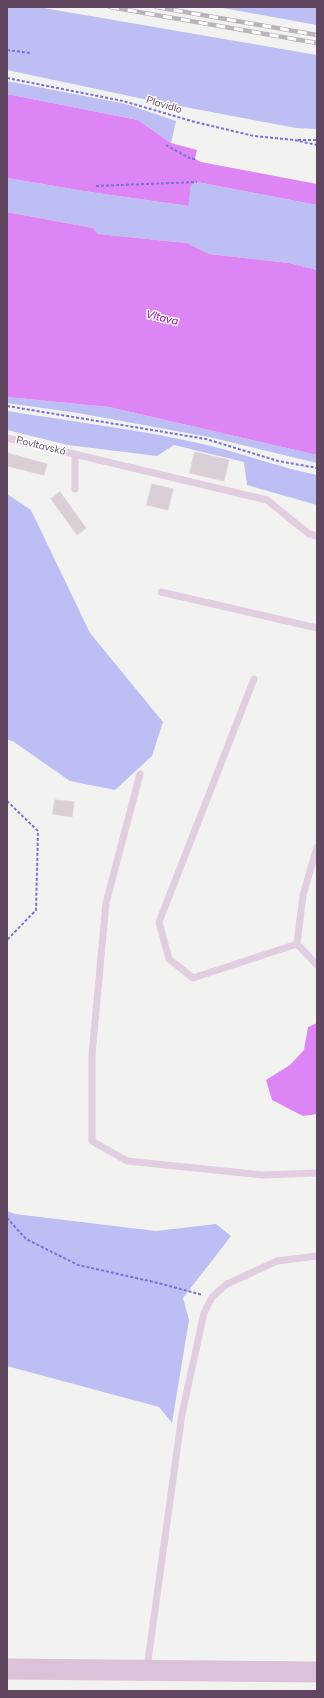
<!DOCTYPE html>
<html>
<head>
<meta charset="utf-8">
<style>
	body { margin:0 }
	#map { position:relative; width:324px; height:1698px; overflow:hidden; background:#f2f3f1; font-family:Mulish,sans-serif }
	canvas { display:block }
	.frame { position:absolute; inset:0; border:8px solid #61465f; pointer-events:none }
</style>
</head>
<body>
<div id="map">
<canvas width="324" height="1698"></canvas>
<div class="frame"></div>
</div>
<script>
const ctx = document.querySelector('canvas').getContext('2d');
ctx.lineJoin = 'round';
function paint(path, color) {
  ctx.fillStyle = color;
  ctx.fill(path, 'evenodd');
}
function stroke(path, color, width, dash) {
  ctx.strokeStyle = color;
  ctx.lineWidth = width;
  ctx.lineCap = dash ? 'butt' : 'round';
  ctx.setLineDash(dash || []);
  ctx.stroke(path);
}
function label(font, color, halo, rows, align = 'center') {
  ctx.font = font + ' Mulish,sans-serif';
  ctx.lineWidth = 3;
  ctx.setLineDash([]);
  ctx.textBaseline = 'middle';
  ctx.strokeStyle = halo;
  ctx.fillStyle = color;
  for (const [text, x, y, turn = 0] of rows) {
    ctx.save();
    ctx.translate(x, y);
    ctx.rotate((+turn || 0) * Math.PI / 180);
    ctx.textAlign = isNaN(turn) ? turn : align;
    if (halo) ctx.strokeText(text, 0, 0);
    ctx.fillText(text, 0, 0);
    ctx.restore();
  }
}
paint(new Path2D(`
	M7,7H38L317,55V129L296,128L153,101L7,70Z
	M217,7H317V25Z
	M7,81L126,104L176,121L171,143L138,120L7,94Z
	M7,178L90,192L187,206L191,185L197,182L317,205V270L289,263L209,254L187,243L98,234L93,228L7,212Z
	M7,397L109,407L317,455V463L209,437L78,413L7,403Z
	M7,411C75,422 144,430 211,446C247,455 281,468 317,475V505L247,485L244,462L174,445L157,456L68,445L7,430Z
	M7,494L31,510L90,633L163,722L152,756L115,790L70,781L14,742L7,739Z
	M7,1211L15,1214L156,1231L216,1224L231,1236L183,1298L189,1320L172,1423L159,1407L7,1366Z`), '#bcbef4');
paint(new Path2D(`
	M7,94L138,120L171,143L197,150L195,159L201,162L317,184V205L197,182L191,185L188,206L90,192L7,178Z
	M7,212L93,228L98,234L187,243L209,254L289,263L317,270V455L109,407L7,397Z
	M317,1023V1114L303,1116L272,1100L266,1080L290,1065L304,1050L308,1027Z`), '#de85f6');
const building = new Path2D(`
	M195,452L229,460L224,481L190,473Z
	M7,453L47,464L44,475L7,466Z
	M152,484L173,489L168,510L147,505Z
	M60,492L86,528L77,535L51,499Z
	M55,800L74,802L72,817L53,814Z`);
paint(building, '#dacfd7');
stroke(building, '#ddd4da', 1);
stroke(new Path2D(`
	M7,50L30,53
	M7,78L123,101L195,122L254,136L294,140L317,145
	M298,140H317
	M166,145L191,159H195
	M96,186L197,182
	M7,406L206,439L278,461L317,468
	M7,801L38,831L36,910L7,940
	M7,1218L26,1239L78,1265L154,1282L203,1295`), '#7970d6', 2, [3, 2]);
stroke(new Path2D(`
	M7,438L267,500L309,534L317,536
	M75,455V489
	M161,592L317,628
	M254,679L159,922L169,959L193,978L297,944
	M140,774L106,903L92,1054V1141L127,1161L263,1175L317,1173
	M317,847L303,895L297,944L317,965
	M147,1668L182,1414L204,1313L212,1297L227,1284L277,1261L317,1256`), '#e2cee1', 7);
stroke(new Path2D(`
	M7,1669L317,1672`), '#dbc2d9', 21);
const rail = new Path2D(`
	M110,7L317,43
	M156,7L317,35`);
stroke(rail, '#bcb2ba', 4.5);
stroke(rail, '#fff', 3, [9]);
label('10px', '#61465f', '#fff', [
	["Plavidlo",164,105,17],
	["Povltavská",41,446,14]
]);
label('italic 11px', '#9300ba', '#fff', [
	["Vltava",162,318,13]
]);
</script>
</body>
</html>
